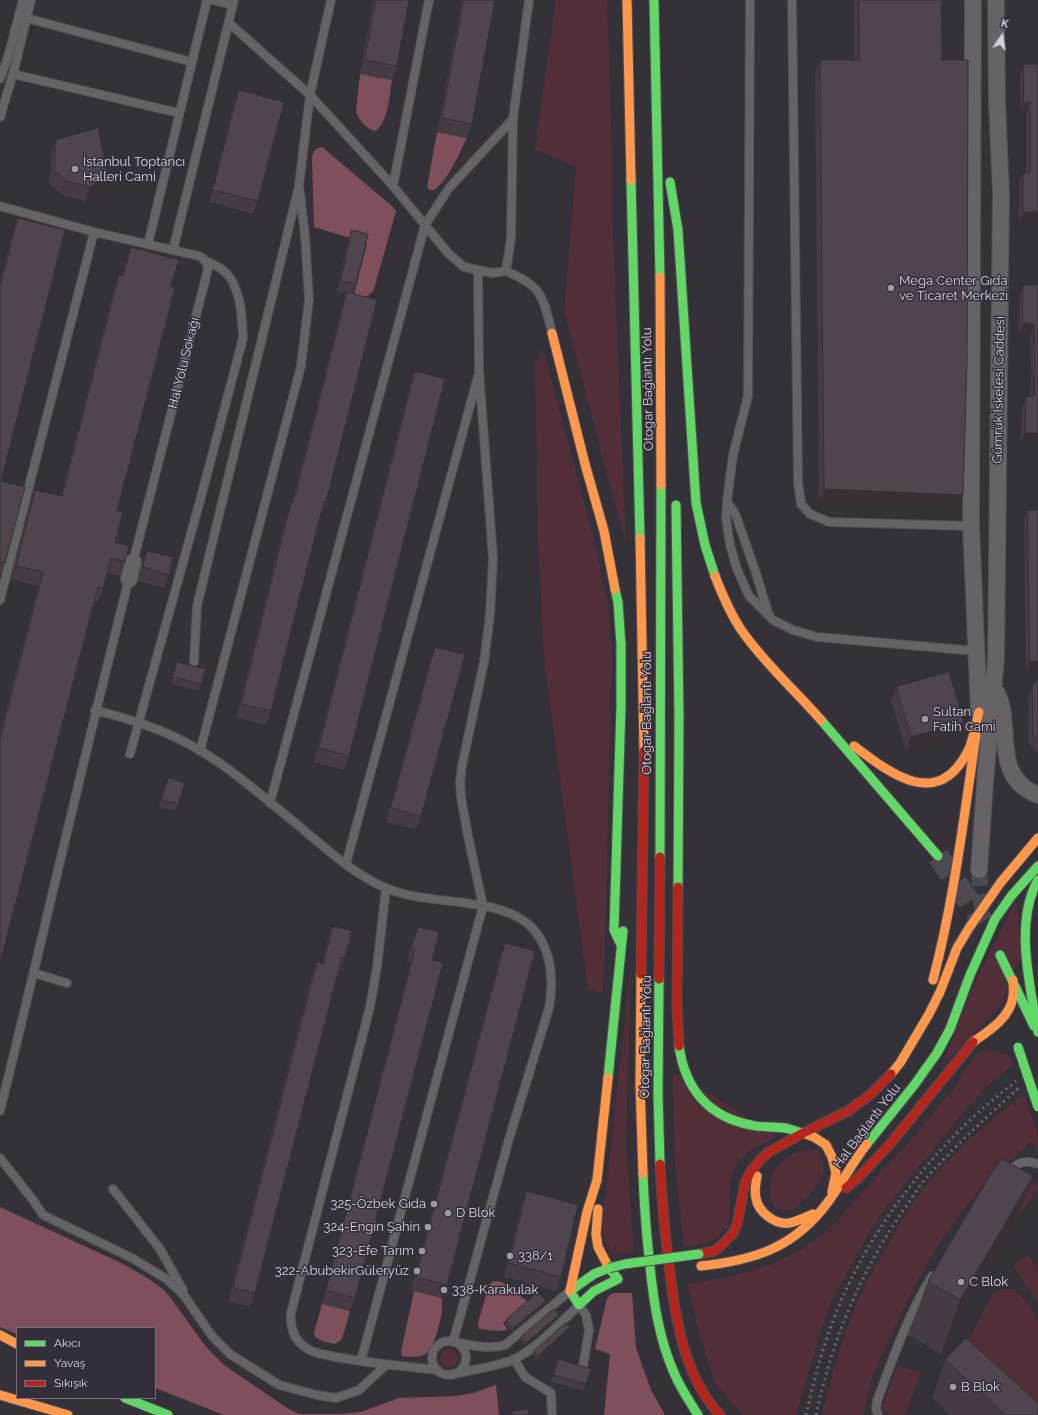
<!DOCTYPE html>
<html>
<head>
<meta charset="utf-8">
<style>
	body { margin:0 }
	#map { position:relative; width:1038px; height:1415px; overflow:hidden; background:#343138; font-family:Raleway,sans-serif }
	canvas { display:block }
	.legend { position:absolute; left:16px; top:1327px; width:140px; height:72px; box-sizing:border-box; background:#342e3b; border:1px solid #75707b; margin:0; padding:5px 7px; list-style:none; font-size:12px; color:#d6d2db }
	.legend li { display:flex; align-items:center; gap:8px; height:20px }
	.legend b { width:20px; border:1px solid #75707b }
	.north { position:absolute; left:982px; top:16px; width:40px; height:40px; -webkit-text-stroke:3px #342e3b; paint-order:stroke; rotate:13deg; font-size:11px; font-weight:700; line-height:16px; text-align:center; color:#d6d2db }
	.north::after { content:''; display:block; margin:auto; width:14px; height:18px; background:#d6d2db; clip-path:polygon(50% 0,100% 100%,50% 72%,0 100%) }
</style>
</head>
<body>
<div id="map">
<canvas width="1038" height="1415"></canvas>
<ul class="legend">
<li><b style="height:5px;background:#63d668"></b>Akıcı</li>
<li><b style="height:5px;background:#ff974d"></b>Yavaş</li>
<li><b style="height:5px;background:#b3261e"></b>Sıkışık</li>
</ul>
<div class="north">K</div>
</div>
<script>
const ctx = document.querySelector('canvas').getContext('2d');
ctx.lineJoin = 'round';
function paint(path, color) {
  ctx.fillStyle = color;
  ctx.fill(path, 'evenodd');
}
function stroke(path, color, width, dash) {
  ctx.strokeStyle = color;
  ctx.lineWidth = width;
  ctx.lineCap = dash ? 'butt' : 'round';
  ctx.setLineDash(dash || []);
  ctx.stroke(path);
}
function label(font, color, halo, rows, align = 'center') {
  ctx.font = font + ' Raleway,sans-serif';
  ctx.lineWidth = 3;
  ctx.setLineDash([]);
  ctx.textBaseline = 'middle';
  ctx.strokeStyle = halo;
  ctx.fillStyle = color;
  for (const [text, x, y, turn = 0] of rows) {
    ctx.save();
    ctx.translate(x, y);
    ctx.rotate((+turn || 0) * Math.PI / 180);
    ctx.textAlign = isNaN(turn) ? turn : align;
    if (halo) ctx.strokeText(text, 0, 0);
    ctx.fillText(text, 0, 0);
    ctx.restore();
  }
}
paint(new Path2D(`
	M556,0H607L612,148V213L626,545L564,311L576,167L535,149Z
	M543,349L596,548L608,603L612,657L605,944L603,993L588,990L544,657L538,537L535,363Z
	M1016,899L1022,958L1007,979L1004,1002L941,1068L973,987Z
	M631,962L626,1145L634,1252L618,1255L612,1253L600,1228L606,1193Z
	M989,1049L1010,1056L1014,1065L988,1085L965,1110L886,1207L871,1230L832,1300L822,1327L796,1415H744L730,1401L715,1384L695,1317L688,1284C736,1276 779,1268 818,1238C834,1226 847,1210 860,1195C893,1161 924,1125 954,1088C963,1076 972,1051 989,1049Z
	M679,1074L778,1137C753,1147 732,1157 730,1187C729,1200 730,1212 729,1225L713,1241L684,1247L675,1164L673,1076Z
	M1024,1094L1038,1135V1152L1030,1142L990,1179L967,1205L947,1233L933,1253L917,1282L879,1360L871,1381L863,1415H822C830,1384 838,1352 849,1322C860,1292 877,1263 893,1236C899,1226 905,1215 912,1205C941,1162 983,1127 1024,1094Z
	M808,1149L818,1151C820,1155 823,1159 823,1163C826,1183 805,1199 791,1210C786,1210 780,1211 776,1208C765,1201 771,1173 778,1165C787,1156 797,1152 808,1149Z
	M1022,1174L1038,1186V1189L1013,1224Z
	M1028,1255L1038,1270V1303L1013,1266Z
	M1001,1289H1014L1021,1295L1038,1319V1380L1037,1381L1038,1383V1415L957,1363L992,1295L996,1291Z
	M440 1358a9 9 0 1 1 18 0a9 9 0 1 1-18 0Z
	M898,1365L921,1373L905,1415H894L881,1410Z`), '#522e39');
paint(new Path2D(`
	M360,74L392,80C389,96 389,119 376,131C367,130 359,120 356,112Z
	M437,132L467,138C458,155 450,178 434,190H430L427,187Z
	M322,147L393,207L396,211L374,289C369,297 363,299 353,299L367,243L314,227L312,158C313,151 315,148 322,147Z
	M0,1207L121,1263L146,1277L164,1290L173,1301L206,1347L224,1365L287,1408L299,1414H340L361,1412L399,1398L456,1396L473,1393L496,1385L499,1415H224L155,1388V1328H17V1334L0,1327Z
	M493,1281L502,1282L528,1302L503,1323L508,1330L497,1331L479,1329L478,1323L489,1285Z
	M414,1291L442,1298C442,1303 442,1307 442,1311C441,1319 434,1348 427,1353C421,1358 410,1357 402,1356L401,1352Z
	M616,1293H632L636,1348L651,1390L665,1415H604L610,1354L595,1349L607,1299L611,1294Z
	M322,1304L350,1311L342,1339L335,1344L322,1341L315,1337L314,1333Z`), '#804f5c');
stroke(new Path2D(`
	M979,870L982,914`), '#4c4950', 16, [16, 8]);
stroke(new Path2D(`
	M938,856L983,922`), '#4c4950', 22, [22, 11]);
const lane = new Path2D(`
	M213,0L233,5
	M750,0L748,396L733,455L728,493L726,518L730,545L737,569L749,596L773,620L793,630L817,637L976,651
	M792,0L798,481L801,504L810,514L829,522L971,526
	M26,18L192,62
	M229,23L310,95L393,186L448,253L464,267L478,270L479,371L493,558L490,615L484,662L462,766L460,782L461,797L468,836L483,906L361,1361
	M13,74L179,113
	M0,79L8,57L23,0
	M0,117L13,74L31,0
	M393,186L429,0
	M0,206L94,232L199,256C204,259 208,262 208,269L133,562
	M148,244L207,0
	M173,250L234,0
	M478,270L493,273L506,271L511,238L513,119L529,0
	M506,271C543,287 542,295 552,332
	M727,502L735,513L756,573L769,616
	M0,600L94,232
	M194,662L197,606L298,190
	M95,710C125,718 153,726 181,740C222,760 257,792 293,821C322,845 351,873 386,888C427,906 495,896 528,924C552,945 554,979 549,1008L509,1139L453,1342C471,1345 488,1350 505,1345L570,1291
	M200,751L301,366L309,300L305,235L299,185L310,95L331,0
	M130,754L200,501L243,338C242,316 241,285 223,270C218,266 211,264 206,261
	M270,803L425,225L449,188L513,119
	M346,864L478,376
	M386,888L377,967L370,1007L291,1313C290,1327 293,1339 305,1347C312,1353 323,1354 331,1356C366,1363 402,1366 437,1370
	M34,973L67,983
	M0,1111C44,933 84,755 129,579
	M0,1158L33,1200L43,1215L132,1258L168,1280L183,1294L212,1336L230,1354L279,1385L317,1395L336,1398L359,1390L387,1364
	M1007,1173C1016,1163 1025,1159 1038,1164
	M113,1189L160,1249L183,1290
	M432 1358a17 17 0 1 1 34 0a17 17 0 1 1-34 0Z
	M514,1359L525,1377L551,1393L552,1415
	M453,1374C472,1370 492,1367 510,1361C534,1352 561,1322 579,1305L586,1315L589,1330L583,1366
	M878,1415L876,1409L877,1401C893,1358 908,1315 932,1276`);
const street = new Path2D(`
	M973,0L971,526L979,712
	M129,579L133,562
	M997,693C999,698 1001,703 1002,708C1008,741 998,780 1038,795
	M979,870L986,769L996,658L1001,193L997,103L996,0`);
const fast = new Path2D(`
	M654,0L660,277
	M631,180L640,538
	M670,182L678,230L696,503L705,545L715,576
	M676,505L679,717L678,887
	M615,589L618,602L621,645V706L614,930L621,945
	M821,720L938,856
	M660,857L661,485
	M1038,880C1014,922 1030,986 1038,1032
	M1000,955L1034,1026
	M659,979L658,1094L660,1164
	M679,1046C685,1088 708,1117 751,1125C762,1128 774,1126 785,1128C791,1129 797,1132 803,1133
	M608,1078L623,931
	M867,1144L915,1084L937,1053L950,1029L970,975L995,919L1012,895L1038,866
	M643,1174C644,1202 646,1229 649,1257C653,1297 658,1338 675,1375C681,1389 690,1402 698,1415
	M609,1268L618,1279L594,1291L579,1305L570,1291L594,1274Z
	M125,1398L168,1415`);
const slow = new Path2D(`
	M627,0L631,180
	M660,277L661,485
	M552,333L585,464L604,531L615,589
	M640,538L644,751
	M715,576C722,594 731,615 742,631C765,664 795,690 821,720
	M854,746C892,775 938,810 968,751C974,739 975,725 979,712
	M641,974L640,1085L643,1174
	M933,980C954,900 964,817 976,735
	M973,1042C989,1031 1011,1017 1013,996C1014,991 1013,985 1013,980
	M891,1074L900,1063L929,1014L940,992L957,948L969,928L1001,882L1038,838
	M803,1133L814,1137L826,1145L832,1157L836,1173L832,1192
	M757,1176C756,1183 754,1191 756,1198C758,1212 775,1225 789,1223C797,1222 805,1217 813,1214
	M598,1209L596,1234L598,1247L609,1268
	M701,1266C755,1260 794,1248 828,1202C842,1183 852,1163 867,1144
	M570,1291L587,1212L597,1180L608,1078
	M0,1335L17,1344
	M0,1395L68,1415`);
const jam = new Path2D(`
	M678,887L677,1006L679,1046
	M641,974L644,751
	M659,979L660,857
	M660,1164C662,1201 665,1237 670,1273C676,1322 685,1378 720,1415
	M846,1188L859,1177L890,1144L973,1042
	M699,1254L714,1251L722,1245L733,1233L737,1224L745,1183L751,1171L761,1159L769,1152L803,1133L848,1111L871,1094L891,1074`);
stroke(lane, '#504e54', 10);
stroke(street, '#504e54', 18);
stroke(fast, '#504e54', 11);
stroke(slow, '#504e54', 11);
stroke(jam, '#504e54', 11);
stroke(lane, '#656368', 8);
stroke(street, '#656368', 16);
stroke(fast, '#63d668', 9);
stroke(slow, '#ff974d', 9);
stroke(jam, '#b3261e', 9);
stroke(new Path2D(`
	M806,1415C815,1374 827,1332 844,1294C871,1235 910,1181 955,1135C974,1115 995,1098 1016,1081
	M816,1415C832,1339 862,1268 907,1205C913,1196 919,1186 926,1178C932,1171 939,1165 945,1158C969,1133 994,1110 1020,1087`), '#6a686e', 3, [2, 4]);
const fastBridge = new Path2D(`
	M1018,1047L1038,1107
	M609,1268L625,1264L699,1254`);
stroke(fastBridge, '#504e54', 11, []);
stroke(fastBridge, '#63d668', 9);
paint(new Path2D(`
	M373,0H409L397,66L392,80L360,74Z
	M462,0H495L472,124L467,138L437,132Z
	M854,0H941L942,60L958,509L819,502L815,73L820,60H854Z
	M1024,64H1038V222H1019V183L1023,173H1026V113H1021L1020,75Z
	M239,90L258,201L253,214L209,202L234,103Z
	M56,140L108,175L103,189L85,201L63,195L49,184L51,154Z
	M18,218L1,481L5,563L0,577V281L13,232Z
	M352,230L356,284L353,293L326,502L321,515H320L271,711L266,725L236,718L286,517L291,503H292L342,306L346,293L337,291L348,240Z
	M131,247L171,287L117,511L115,542L125,562L120,576L107,573L103,588L98,602L94,601L0,963V733L38,586L11,579L30,503L35,490L61,496L114,288L119,274L122,275L126,261Z
	M1023,285H1038V444L1021,443L1022,407L1026,397L1030,396L1031,372L1030,335L1019,334L1020,296Z
	M415,371L349,756L344,770L314,762L410,385Z
	M1028,510H1038V672H1026L1024,520Z
	M147,551L169,575L164,588L138,581L142,564Z
	M435,647L421,816L416,830L386,822L430,661Z
	M177,662L201,684L199,691L171,684Z
	M1038,679V753L1029,745L1028,697L1032,687Z
	M896,687L959,736L906,751L891,701Z
	M168,778L178,804L176,811L159,807Z
	M333,926L345,958L340,971L338,970L255,1293L250,1307L228,1301L312,975L317,962L322,963L328,939Z
	M418,927L432,960L355,1298L350,1311L322,1304L411,962H407L413,940Z
	M505,943L447,1285L442,1298L411,1290L500,957Z
	M1033,1176L1013,1230L941,1354L908,1335L928,1281Z
	M527,1191L561,1277L556,1291L504,1277L522,1204Z
	M545,1305L512,1332L505,1324L506,1320Z
	M557,1319L525,1346L520,1340L521,1337Z
	M569,1331L537,1359L533,1355L534,1351Z
	M558,1359L586,1384L584,1391L551,1382Z
	M945,1360L1038,1415H950L932,1398Z`), '#443b44');
paint(new Path2D(`
	M1022,0H1038V2H1021Z
	M1030,102L1026,113H1021L1024,103Z
	M108,175L103,189L85,201L90,187Z
	M1023,212H1038V222H1019Z
	M1023,323L1034,324L1030,335L1019,334Z
	M1025,433H1038V444L1021,443Z
	M824,489L963,495L958,509L819,502Z
	M1038,661V672H1026L1030,662Z
	M964,722L959,736L906,751L911,737Z
	M1033,1176L1013,1230L941,1354L960,1300Z
	M546,1301L545,1305L512,1332L513,1328Z
	M559,1315L557,1319L525,1346L526,1343Z
	M570,1327L569,1331L537,1359L538,1356Z`), '#373037');
const building = new Path2D(`
	M376,0H409L397,66L365,60Z
	M464,0H495L472,124L442,118Z
	M859,0H941L942,60H968L967,362L963,495L824,489L820,60H859Z
	M1024,64H1038V212H1023V173H1030V102L1024,103Z
	M239,90L284,102L258,201L213,190Z
	M98,128L108,175L90,187L68,181L54,171L56,140Z
	M18,218L65,230L1,481L25,487L5,563L0,561V287Z
	M352,230L368,234L356,284L341,281Z
	M131,247L179,260L171,287L175,288L117,511L123,512L115,542L129,546L125,562L111,558L103,588L98,587L0,963V739L43,572L16,566L35,490L62,496L119,274L123,276Z
	M1023,285H1038V433H1025L1026,397L1034,396L1035,361L1034,324L1023,323Z
	M347,292L377,300L326,502L324,501L271,711L241,704L291,503H293Z
	M415,371L445,379L349,756L319,748Z
	M1028,510H1038V661L1030,662Z
	M147,551L173,557L169,575L143,567Z
	M435,647L465,655L421,816L391,808Z
	M177,662L206,669L201,684L173,677Z
	M949,672L964,722L911,737L896,687Z
	M1038,679V739L1033,735L1032,687Z
	M168,778L185,783L178,804L162,800Z
	M333,926L352,931L345,958L342,957L255,1293L233,1288L317,962L323,964Z
	M418,927L439,932L432,960L443,963L355,1298L326,1290L415,949L412,948Z
	M505,943L535,951L447,1285L416,1277Z
	M1002,1159L1033,1176L960,1300L928,1281L992,1172Z
	M527,1191L578,1205L561,1277L509,1263Z
	M538,1292L546,1301L513,1328L506,1320Z
	M554,1309L559,1315L526,1343L521,1337Z
	M566,1323L570,1327L538,1356L534,1351Z
	M966,1338L1038,1403V1415H1006L945,1360Z
	M558,1359L591,1369L586,1384L554,1375Z
	M528,1409L529,1415H512V1412Z`);
paint(building, '#4f454f');
stroke(building, '#373037', 1);
for (const [x, y, r, color] of [
	[75,169,4,"#9d9aa2"],
	[891,288,4,"#9d9aa2"],
	[925,719,4,"#9d9aa2"],
	[434,1204,4,"#9d9aa2"],
	[448,1213,4,"#9d9aa2"],
	[428,1227,4,"#9d9aa2"],
	[422,1251,4,"#9d9aa2"],
	[510,1256,4,"#9d9aa2"],
	[417,1271,4,"#9d9aa2"],
	[961,1282,4,"#9d9aa2"],
	[444,1290,4,"#9d9aa2"],
	[953,1387,4,"#9d9aa2"]
]) {
  const dot = new Path2D();
  dot.arc(x, y, r, 0, 2 * Math.PI);
  ctx.fillStyle = color;
  ctx.fill(dot);
  stroke(dot, '#342e3b', 1.5);
}
label('13px', '#d6d2db', '#342e3b', [
	["İstanbul Toptancı",83,162],
	["Halleri Cami",83,177],
	["Mega Center Gıda",899,281],
	["ve Ticaret Merkezi",899,296],
	["Sultan",933,712],
	["Fatih Cami",933,727],
	["325-Özbek Gıda",426,1204,"right"],
	["D Blok",456,1213],
	["324-Engin Şahin",420,1227,"right"],
	["323-Efe Tarım",414,1251,"right"],
	["338/1",518,1256],
	["322-AbubekirGüleryüz",409,1271,"right"],
	["C Blok",969,1282],
	["338-Karakulak",452,1290],
	["B Blok",961,1387]
], 'left');
label('13px', '#d6d2db', '#342e3b', [
	["Hal Yolu Sokağı",184,363,-76],
	["Otogar Bağlantı Yolu",648,389,-91],
	["Gümrük İskelesi Caddesi",999,390,-89],
	["Otogar Bağlantı Yolu",647,713,-90],
	["Otogar Bağlantı Yolu",646,1037,-89],
	["Hal Bağlantı Yolu",867,1126,-53]
]);
</script>
</body>
</html>
